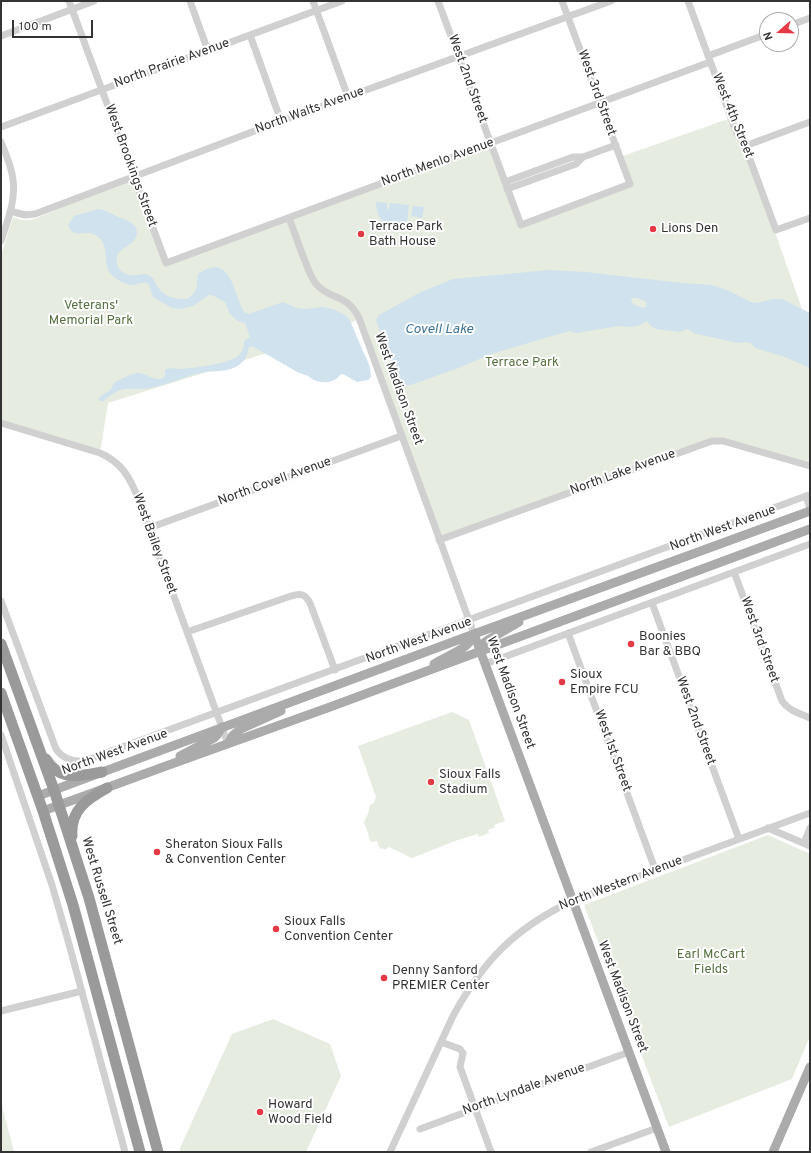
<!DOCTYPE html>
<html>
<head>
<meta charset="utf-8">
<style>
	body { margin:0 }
	#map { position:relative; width:811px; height:1153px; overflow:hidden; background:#fff; font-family:Overpass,sans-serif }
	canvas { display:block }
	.frame { position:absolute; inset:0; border:2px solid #333; pointer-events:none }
	.north { position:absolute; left:759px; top:12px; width:40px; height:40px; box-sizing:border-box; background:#fff; border:1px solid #adadad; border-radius:50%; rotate:250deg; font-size:11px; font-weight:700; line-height:16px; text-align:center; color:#333 }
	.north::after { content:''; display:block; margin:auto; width:14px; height:18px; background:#e63946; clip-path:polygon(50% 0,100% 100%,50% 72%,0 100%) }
	.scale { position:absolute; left:12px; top:20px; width:81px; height:18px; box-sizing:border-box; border:2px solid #333; border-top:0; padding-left:5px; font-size:12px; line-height:14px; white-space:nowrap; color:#333; -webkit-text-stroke:3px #fff; paint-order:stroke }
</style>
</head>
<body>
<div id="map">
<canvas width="811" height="1153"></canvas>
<div class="frame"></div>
<div class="north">N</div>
<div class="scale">100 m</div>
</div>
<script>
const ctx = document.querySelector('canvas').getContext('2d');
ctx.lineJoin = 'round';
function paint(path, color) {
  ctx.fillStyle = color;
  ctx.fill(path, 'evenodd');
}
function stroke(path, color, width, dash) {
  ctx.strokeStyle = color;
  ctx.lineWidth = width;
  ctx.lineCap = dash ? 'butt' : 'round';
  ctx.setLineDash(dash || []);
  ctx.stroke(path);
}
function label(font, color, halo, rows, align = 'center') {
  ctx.font = font + ' Overpass,sans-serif';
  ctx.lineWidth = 4;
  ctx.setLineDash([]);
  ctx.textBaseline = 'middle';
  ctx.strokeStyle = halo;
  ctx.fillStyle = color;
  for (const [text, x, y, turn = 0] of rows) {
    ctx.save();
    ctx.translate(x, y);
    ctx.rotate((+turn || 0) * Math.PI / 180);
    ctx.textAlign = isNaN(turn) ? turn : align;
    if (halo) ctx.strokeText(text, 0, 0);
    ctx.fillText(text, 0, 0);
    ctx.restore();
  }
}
paint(new Path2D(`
	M731,118L745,146L810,332V466L712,441L439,540L358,319L337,331L108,403L100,453L1,420V255L13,217C22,221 28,221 37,218L134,176L166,263L490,144L520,225L630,184L620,157Z
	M452,712L469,720L505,821L494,825L495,827L488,830L489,833L479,837L478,834L455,841L412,858L389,847L384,850L383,848L380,849L377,841L371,842L364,822L368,814L370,805L373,804L376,797L358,746Z
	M768,835L810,854V1036L792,1079L669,1127L584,905Z
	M273,1019L330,1044L341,1076L306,1152H180V1148L232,1034Z
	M1,1102L14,1152H1Z`), '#e6ecdf');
paint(new Path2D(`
	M376,202L387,203V208L389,210L390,203L409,205L406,230C387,227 377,223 376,202Z
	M413,206L424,207L422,218L411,216Z
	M98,209C105,210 111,213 118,217C126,220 141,224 136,237C133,245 122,247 118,254C115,259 117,268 121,271C134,281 141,270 150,276C154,278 155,282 157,286C164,297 174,299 187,299C199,291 196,287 198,274C231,251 233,293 244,312L249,314L283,302L297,308L305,309L322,307L333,309L345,315L349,319L352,325L362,349L368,362L370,368L371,377L368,380L357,382L343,374L340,375C335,382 325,384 317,381C314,381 311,378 308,376C306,375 302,374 299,373L252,346L249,347C248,354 245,361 239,365C228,373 213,370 201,373C184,376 170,384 154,387C143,390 134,388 124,389C116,390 109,397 103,401H99V398C102,395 105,393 109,391C112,389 112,386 114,383C118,380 133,373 138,373C147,373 157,384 165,376V370C170,367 175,369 180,369C193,368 231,364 239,355C243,351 244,346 244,341L250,337L245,323L238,321L230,314L225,302L212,295H209L193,306L180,309L172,308L153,297C151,294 151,285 147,283C142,281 137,285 132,285C125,285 114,278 110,273C102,262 111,246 97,236C86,228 74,241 68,225L74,216Z
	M549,270L586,272L682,283L711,285L727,290L753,303L762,302L773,299H782L810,313V368L785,357L755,348L751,343L745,342L738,343L693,333L690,330L687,329L680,332L656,329L651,326L647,321L638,326L630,327L619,326L576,333L570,331L545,338L491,354L456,369L410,385C403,385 400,384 396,378L376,320L379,315L421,292L453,279ZM631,298H636L645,301C647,303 647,305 645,308C641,307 635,306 632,303Z`), '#cfe2ee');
stroke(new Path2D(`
	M69,1L166,263L710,62
	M190,1L208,51
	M313,1L348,97
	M438,1L521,225L630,184L562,1
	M688,1L737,134L745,146L776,230L810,218
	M791,25L810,18
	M250,35L281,121
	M1,36L94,1
	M708,56L767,34
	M1,127L342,1
	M1,142C6,154 12,167 13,180C16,201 7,222 1,241
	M745,146L810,122
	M505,182L573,157H583L616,145
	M507,189L576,164L583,157
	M10,211L25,215L35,214L281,121L611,1
	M289,218C294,231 298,243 303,256C307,266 310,276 316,284C331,301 347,293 359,318L474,634
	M1,423L100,453C122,463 129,476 138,498L228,744
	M810,495L806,496L810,509
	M149,528L401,436
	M439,540L712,441H723L810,466
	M734,572L782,701C789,711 799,713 810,718
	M1,601L56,749C63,759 72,762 84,761L806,496
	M652,603L739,839
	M187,632L291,596C301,593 305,594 310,603L335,670
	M568,633L655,869
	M485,664L810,544
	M1,735L52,885L69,944L125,1152
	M768,828L810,846
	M804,843L810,828
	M1,1011L82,991
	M441,1042L460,1049L463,1053L460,1067L491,1152
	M420,1129L629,1052
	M390,1152L453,1016C483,961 515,928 572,901L810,813
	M591,1152L657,1128`), '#d0d0d0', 7);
stroke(new Path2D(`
	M474,634L666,1152
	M480,651L485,642L488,640L519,622
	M434,664C446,656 470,649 474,634
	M228,744L233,735L241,729L281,711
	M180,756L214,738L217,735L222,727
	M38,796L474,634L810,511
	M43,811L166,766L330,707L810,529
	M773,1152L810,1067`), '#ababab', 9);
stroke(new Path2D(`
	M1,644L54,790L89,898L158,1152
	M1,693L43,811L73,905L140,1152
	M46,759C60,782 80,776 102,772
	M72,836C70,810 87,799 107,788`), '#9a9a9a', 11);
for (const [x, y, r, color] of [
	[653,229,4,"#e63946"],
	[361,234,4,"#e63946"],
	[631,644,4,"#e63946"],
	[562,682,4,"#e63946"],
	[431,782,4,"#e63946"],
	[157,852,4,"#e63946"],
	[276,929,4,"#e63946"],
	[384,978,4,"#e63946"],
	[260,1112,4,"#e63946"]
]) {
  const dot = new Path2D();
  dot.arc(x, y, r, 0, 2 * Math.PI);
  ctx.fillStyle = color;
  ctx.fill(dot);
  stroke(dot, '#fff', 1.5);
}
label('13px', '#333', '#fff', [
	["North Prairie Avenue",172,64,-20],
	["West 2nd Street",467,79,70],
	["West 3rd Street",596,93,70],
	["North Walts Avenue",310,111,-20],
	["West 4th Street",732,116,68],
	["North Menlo Avenue",438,163,-20],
	["West Brookings Street",130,166,70],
	["West Madison Street",398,389,70],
	["North Lake Avenue",623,473,-20],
	["North Covell Avenue",275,482,-20],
	["North West Avenue",723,529,-20],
	["West Bailey Street",154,544,70],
	["West 3rd Street",759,640,70],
	["North West Avenue",419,641,-20],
	["West Madison Street",510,693,70],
	["West 2nd Street",695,721,70],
	["West 1st Street",612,751,70],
	["North West Avenue",115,753,-20],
	["North Western Avenue",621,884,-21],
	["West Russell Street",101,891,73],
	["West Madison Street",622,997,69],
	["North Lyndale Avenue",524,1090,-20]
]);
label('13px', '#333', '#fff', [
	["Terrace Park",369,227],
	["Bath House",369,242],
	["Lions Den",661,229],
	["Boonies",639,637],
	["Bar & BBQ",639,652],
	["Sioux",570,675],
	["Empire FCU",570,690],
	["Sioux Falls",439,775],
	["Stadium",439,790],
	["Sheraton Sioux Falls",165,845],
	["& Convention Center",165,860],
	["Sioux Falls",284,922],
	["Convention Center",284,937],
	["Denny Sanford",392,971],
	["PREMIER Center",392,986],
	["Howard",268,1105],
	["Wood Field",268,1120]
], 'left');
label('13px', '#56703f', '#fff', [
	["Veterans'",91,306],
	["Memorial Park",91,321],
	["Terrace Park",522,363],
	["Earl McCart",711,955],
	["Fields",711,970]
]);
label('italic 14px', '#3f7597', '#fff', [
	["Covell Lake",439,330]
]);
</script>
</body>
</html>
